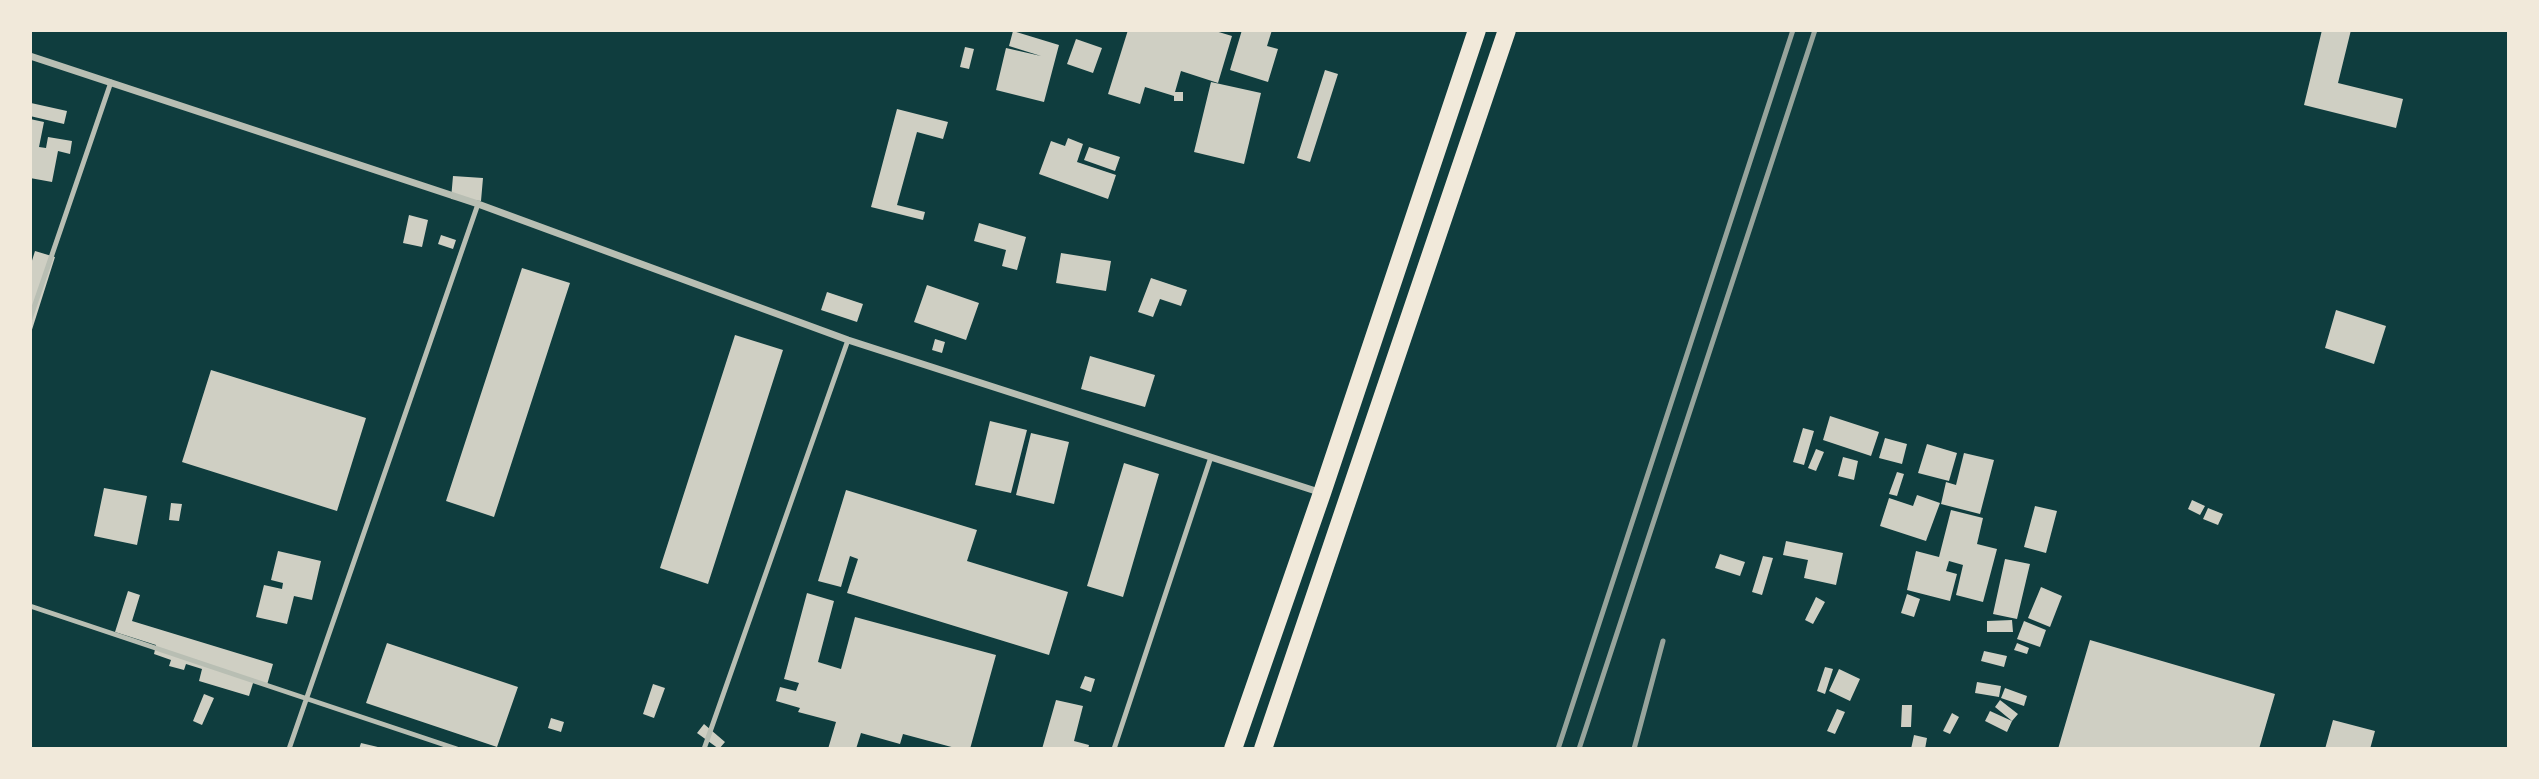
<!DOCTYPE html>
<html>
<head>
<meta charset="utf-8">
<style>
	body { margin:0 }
	#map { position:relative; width:2539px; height:779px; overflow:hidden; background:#0f3d3e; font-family:Merriweather,serif }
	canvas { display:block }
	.frame { position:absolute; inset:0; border:32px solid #f1e9da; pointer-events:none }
</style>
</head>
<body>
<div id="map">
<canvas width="2539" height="779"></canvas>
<div class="frame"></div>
</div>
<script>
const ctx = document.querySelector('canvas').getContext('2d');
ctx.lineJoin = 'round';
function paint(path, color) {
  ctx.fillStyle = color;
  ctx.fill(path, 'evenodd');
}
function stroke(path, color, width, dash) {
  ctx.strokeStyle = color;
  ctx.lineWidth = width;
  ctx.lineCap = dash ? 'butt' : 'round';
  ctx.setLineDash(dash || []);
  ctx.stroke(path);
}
paint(new Path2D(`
	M1128,30H1212L1232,36L1218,83L1181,71L1175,92H1183V101H1174V96L1145,87L1140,104L1108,94Z
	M1242,30H1272L1267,46L1278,49L1268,82L1230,70Z
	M2322,30H2351L2338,83L2403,99L2396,128L2304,105Z
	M1013,31L1059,45L1044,102L996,90L1006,48L1041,56L1009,46Z
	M1076,39L1102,48L1093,73L1067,64Z
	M965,47L974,49L969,69L960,67Z
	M1325,70L1338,74L1310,162L1297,158Z
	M1211,82L1261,93L1244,164L1194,152Z
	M31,103L67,111L64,124L30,116Z
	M897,109L948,122L943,139L917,132L897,205L925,212L923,220L871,207Z
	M30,119L44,122L39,147L46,148L48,137L72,141L70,154L58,151L52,182L30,178Z
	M1068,138L1083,144L1077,162L1116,175L1108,199L1039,174L1051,141L1065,146Z
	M1089,147L1120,157L1115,171L1084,160Z
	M453,176L483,178L481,201L451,199Z
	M409,215L428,220L422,247L403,243Z
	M979,223L1026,237L1017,270L1002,266L1006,250L974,241Z
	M441,235L456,240L453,249L438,244Z
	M35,251L55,257L30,336V267Z
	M1061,253L1111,261L1106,291L1056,283Z
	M522,268L570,283L494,517L446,501Z
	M1151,278L1187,290L1181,306L1160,299L1153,317L1138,312Z
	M927,285L979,303L966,340L914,322Z
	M827,292L863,304L857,322L821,310Z
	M2336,310L2386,326L2374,364L2325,348Z
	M735,335L783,350L708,584L660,568Z
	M935,339L945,342L942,353L932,350Z
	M1090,356L1155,375L1145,407L1081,389Z
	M211,370L366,418L337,511L182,462Z
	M1830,416L1879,432L1871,456L1823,440Z
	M990,421L1027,430L1011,493L975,485Z
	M1803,428L1814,431L1804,465L1793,462Z
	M1031,433L1069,442L1054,504L1016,495Z
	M1885,438L1907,444L1902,464L1879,458Z
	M1927,444L1957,453L1949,481L1918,473Z
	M1816,449L1824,452L1816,471L1808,468Z
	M1964,453L1994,460L1980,514L1941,504L1946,482L1956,485Z
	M1843,457L1858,461L1854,480L1838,476Z
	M1124,463L1159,474L1123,597L1087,586Z
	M1897,472L1904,474L1897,496L1889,494Z
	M104,488L147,496L137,545L94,536Z
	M846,490L977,530L967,561L1068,592L1049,655L847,593L858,559L850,556L841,587L818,581Z
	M1917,495L1940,503L1926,541L1880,526L1889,498L1913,506Z
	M2192,500L2205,506L2200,515L2188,509Z
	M171,503L182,504L179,521L169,520Z
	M2035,506L2057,511L2046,553L2024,547Z
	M2208,508L2223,514L2218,525L2203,519Z
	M1951,510L1983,518L1977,544L1997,549L1983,602L1956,595L1963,565L1949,561L1946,571L1957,574L1950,601L1907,590L1916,551L1939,557Z
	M1786,541L1843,553L1836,585L1804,578L1808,560L1783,555Z
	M278,551L321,561L312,600L294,596L287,624L256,617L264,585L282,589L283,583L271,580Z
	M1720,554L1745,562L1740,576L1715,568Z
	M1763,556L1773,558L1762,595L1752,592Z
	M2005,559L2030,564L2017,619L1993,614Z
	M2041,587L2062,596L2050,627L2028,618Z
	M128,591L140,595L132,621L273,664L267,685L254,680L249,696L199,681L202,669L186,664L184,670L169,666L171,660L154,654L156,645L115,632Z
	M807,593L834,601L818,662L841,669L855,617L996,655L970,749H959L903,734L900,744L861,733L856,749H828L836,722L798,712L800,708L776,701L780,687L796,691L799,683L784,679Z
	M1907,594L1920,599L1914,617L1901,613Z
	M1816,597L1825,602L1813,624L1805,620Z
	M2012,620L2013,632H1987V621Z
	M2024,621L2046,630L2040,647L2017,639Z
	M2090,640L2275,694L2259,749H2058Z
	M387,643L518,687L497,747L366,703Z
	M2017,643L2029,648L2027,654L2014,650Z
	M1984,651L2007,656L2004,667L1981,661Z
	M1825,667L1833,669L1825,694L1817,691Z
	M1839,669L1860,679L1850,701L1829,691Z
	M1085,676L1095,679L1091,692L1080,688Z
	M1977,682L2001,686L1999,697L1975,693Z
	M653,684L665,688L654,718L643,714Z
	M2005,688L2027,696L2024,706L2001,698Z
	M204,694L214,698L202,725L193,721Z
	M1056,700L1083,706L1074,741L1089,745L1088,749H1042Z
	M2000,700L2018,714L2012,721L1995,707Z
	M1902,705H1912L1911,727H1901Z
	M1837,709L1845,712L1835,734L1827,731Z
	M1990,711L2012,721L2007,732L1985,721Z
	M1952,713L1959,717L1950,734L1943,731Z
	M551,718L564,722L561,732L548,728Z
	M2333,720L2375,731L2370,749H2325Z
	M704,724L725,742L719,749L697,733Z
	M1914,735L1927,738L1925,749H1911Z
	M361,743L382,748V749H359Z`), '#cfcfc3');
stroke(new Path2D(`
	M30,319L111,82
	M30,606L457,749
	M289,749L478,204
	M704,749L848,340
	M1114,749L1211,457`), '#b8beb3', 5);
stroke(new Path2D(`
	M30,56L478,204L848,340L1322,493`), '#b8beb3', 7);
stroke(new Path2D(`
	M1233,749L1322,493L1477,30
	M1263,749L1507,30`), '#f1e9da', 18);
stroke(new Path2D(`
	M1558,749L1793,30
	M1579,749L1815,30
	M1634,749L1663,641`), '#97a49c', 5);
</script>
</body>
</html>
